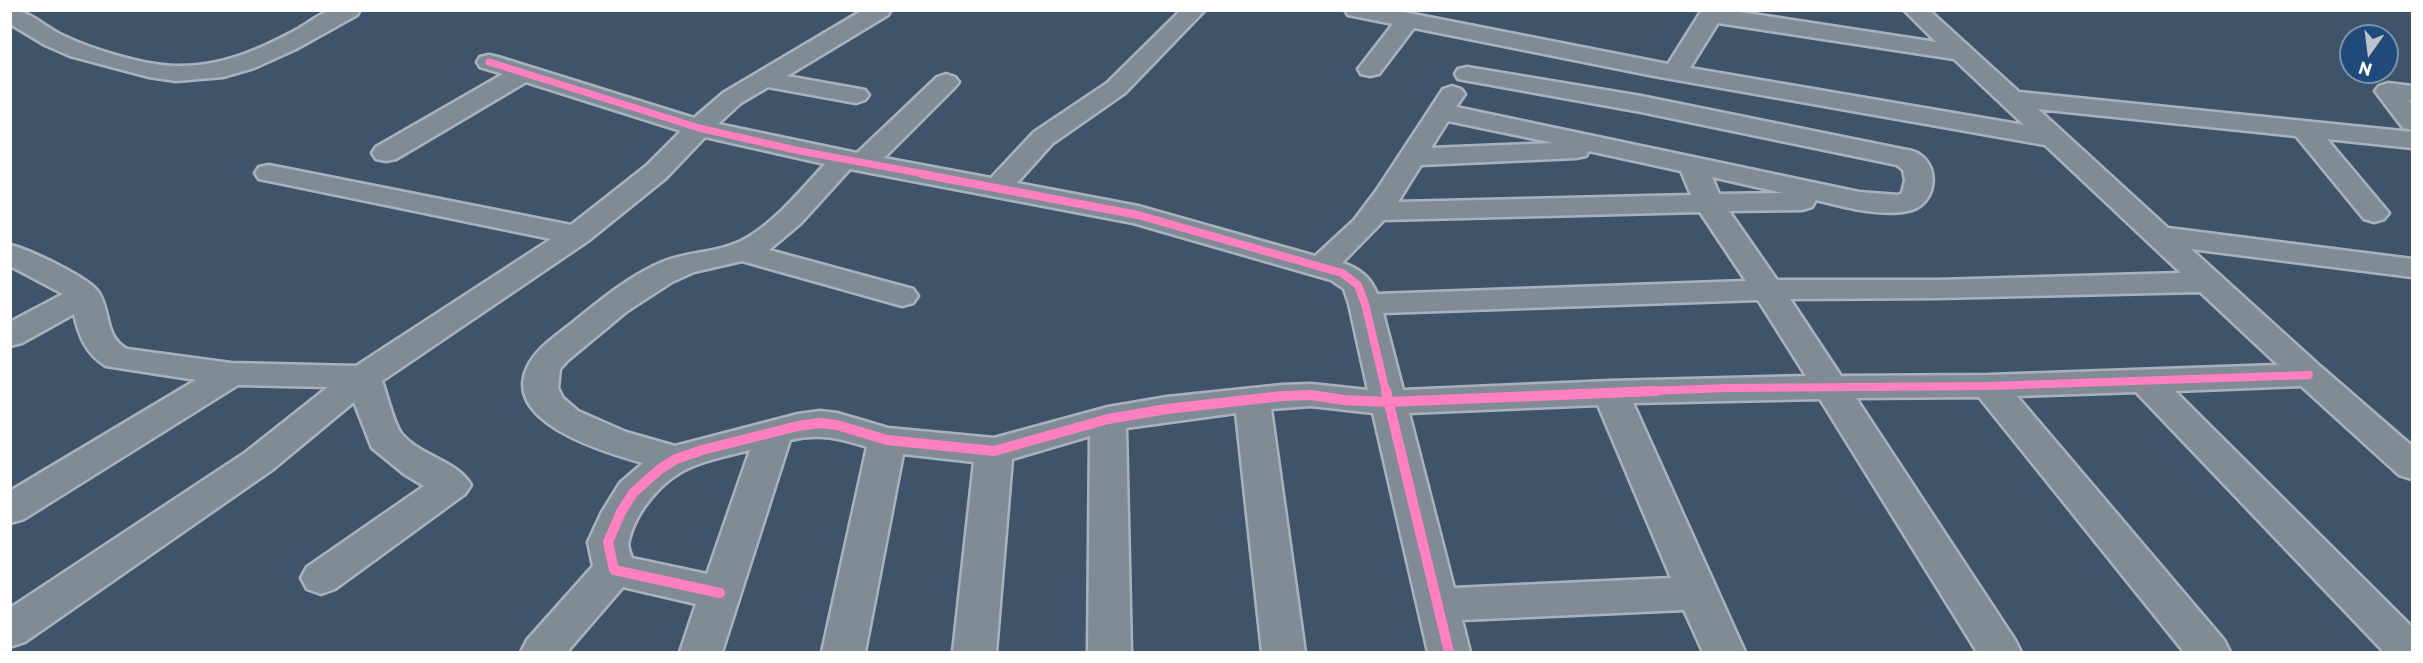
<!DOCTYPE html>
<html>
<head>
<meta charset="utf-8">
<style>
	body { margin:0 }
	#map { position:relative; width:2423px; height:663px; overflow:hidden; background:#3f546a; font-family:"Playpen Sans",sans-serif }
	canvas { display:block }
	.frame { position:absolute; inset:0; border:12px solid #fff; pointer-events:none }
	.north { position:absolute; left:2339px; top:24px; width:60px; height:60px; box-sizing:border-box; background:#1f4a7a; border:2px solid #7992af; border-radius:50%; rotate:194deg; font-size:16px; font-weight:700; line-height:24px; text-align:center; color:#fff }
	.north::after { content:''; display:block; margin:auto; width:21px; height:27px; background:#bcc3cb; clip-path:polygon(50% 0,100% 100%,50% 72%,0 100%) }
</style>
</head>
<body>
<div id="map">
<canvas width="2423" height="663"></canvas>
<div class="frame"></div>
<div class="north">N</div>
</div>
<script>
const ctx = document.querySelector('canvas').getContext('2d');
ctx.lineJoin = 'round';
function stroke(path, color, width, dash) {
  ctx.strokeStyle = color;
  ctx.lineWidth = width;
  ctx.lineCap = dash ? 'butt' : 'round';
  ctx.setLineDash(dash || []);
  ctx.stroke(path);
}
function paint(path, color) {
  ctx.fillStyle = color;
  ctx.fill(path, 'evenodd');
}
const minor = new Path2D(`
	M10,10C30,10 46,28 64,36C91,49 148,67 179,66C222,66 259,50 296,30C307,24 320,13 332,10C341,9 351,10 360,10L357,15L296,49L254,68L223,77L176,81L149,77L70,56L45,45L10,24Z
	M863,10H891L888,15L787,76L865,90L869,95L865,100L856,103L768,87L741,103L718,124L857,153L937,77L946,74L955,77L959,82L955,87L884,158L991,178L1034,132L1107,83L1181,10H1205L1125,93L1052,144L1017,183L1138,206L1315,256L1354,220L1376,191L1443,89L1452,86L1461,89L1465,94L1456,107L1859,192L1898,195L1902,193L1905,180L1903,170L1897,165L1641,112L1458,79L1455,74L1458,69L1467,67L1641,96L1902,149C1907,150 1915,151 1919,154C1941,168 1935,203 1912,210C1882,218 1845,207 1816,200L1812,207L1802,210L1729,211L1777,280H1938L2181,273L2045,145L1654,76L1414,28L1379,74L1370,76L1361,74L1358,69L1393,24L1348,15L1345,10H1393L1668,64L1702,10H1727L1936,42L1904,10H1929L2019,92L2412,132V148L2327,139L2389,213L2384,219L2374,222L2364,219L2296,136L2038,109L2168,228L2412,259V277L2191,249L2321,367L2412,446V479L2399,475L2301,386L2175,391L2412,627V652H2384L2136,392L2017,396L2224,640L2230,652H2184L1979,397L1856,398L2015,640L2021,652H1977L1820,399L1633,403L1745,652H1703L1684,610L1462,620L1470,652H1428L1373,413L1311,406L1271,409L1305,652H1262L1236,413L1126,428L1131,652H1088L1090,436L1012,459L996,652H953L974,462L903,454L865,652H822L867,447C840,438 819,433 790,440L722,652H680L696,604L623,587L567,652H521L527,640L593,566L588,542L602,512L620,483L643,463C607,453 502,423 527,368C536,348 556,336 572,323C599,301 629,276 662,262C689,251 720,253 745,239C776,221 801,190 825,164L705,137L666,178L588,241L382,381C387,394 393,422 401,433C419,456 457,460 471,485L465,494L335,589L321,594L307,589L301,578L307,567L424,486L404,474L372,448L354,402L272,470L25,642L10,647V608L246,452L328,387L238,385L24,519L10,523V491L196,380L106,366C86,354 79,336 74,314L22,343L10,346V322L63,294L10,266V245C28,249 91,278 99,293C111,312 104,336 127,349L231,363L356,366L551,239L269,181L259,179L255,173L259,167L269,165L571,225L646,166L681,131L526,82L396,159L386,161L376,159L372,153L376,147L503,74L480,67L477,62L480,57L489,55L498,57L694,118L723,93ZM1718,23L1954,59L2024,125L1690,68ZM1448,121L1554,143L1431,148ZM1589,151L1681,171L1691,195L1398,202L1421,165L1576,158L1586,156ZM850,169L1133,223L1331,280L1344,289L1349,304L1368,390L1311,384L1282,385L1167,397L1108,407L994,438L888,428L837,413L820,411L798,414L675,446L626,432L578,411L563,398L558,388L560,369L567,361L626,312L672,282L694,272L742,261L902,306L913,303L918,296L913,289L769,250L801,223ZM1712,177L1783,193L1719,194ZM1700,212L1746,281L1377,294C1371,278 1359,268 1342,263L1384,220ZM2200,292L2278,365L1989,375L1841,376L1790,299L1938,298ZM1758,300L1806,376L1610,381L1403,390L1383,313ZM1598,405L1671,578L1454,588L1409,413ZM750,450L707,574L632,558C630,553 627,546 629,540C636,510 663,479 691,467C710,459 730,455 750,450Z
	M2388,83L2412,86V100H2409L2412,105V130L2403,128L2375,91L2379,86Z`);
stroke(minor, '#a9b2bc', 5);
paint(minor, '#818b96');
stroke(new Path2D(`
	M489,62L699,128L800,151L930,175`), '#ff80c0', 7);
stroke(new Path2D(`
	M922,174L1138,215L1342,273L1358,285L1365,304L1386,392
	M1619,392L1728,388L1989,386L2309,375`), '#ff80c0', 8);
stroke(new Path2D(`
	M1386,391L1449,652
	M720,593L614,570L608,542L621,512L633,493L660,469L676,459L702,450L798,426L820,423L837,425L887,440L994,451L1108,419L1167,409L1282,396L1311,395L1344,400L1388,402L1656,391`), '#ff80c0', 10);
</script>
</body>
</html>
